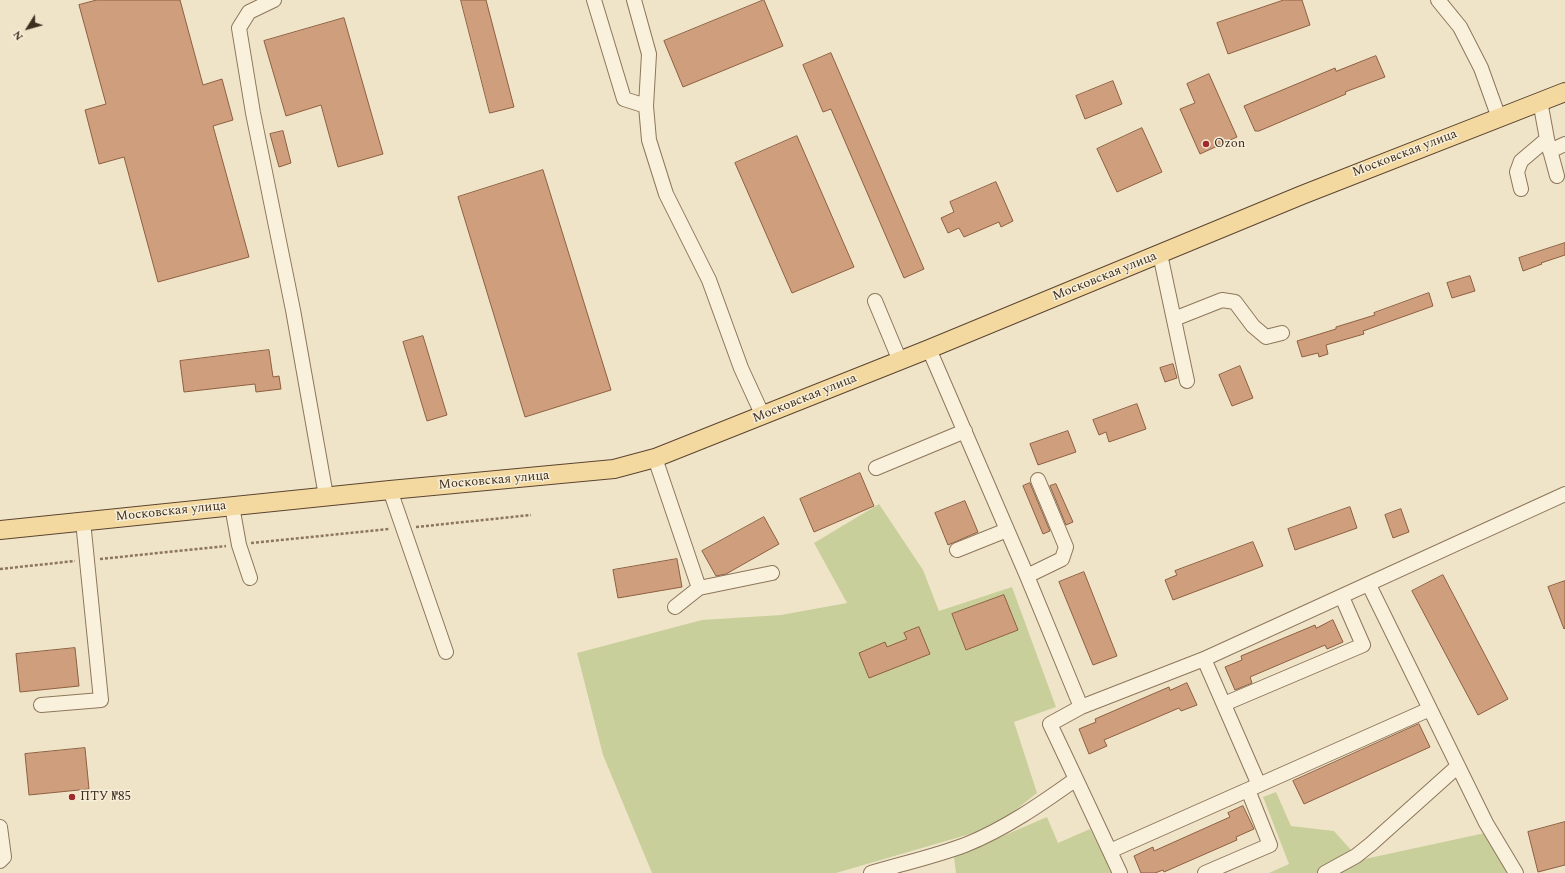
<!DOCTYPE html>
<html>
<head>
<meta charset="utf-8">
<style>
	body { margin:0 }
	#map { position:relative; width:1565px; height:873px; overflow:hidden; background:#f0e4c8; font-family:Spectral,serif }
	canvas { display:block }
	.north { position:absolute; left:8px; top:8px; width:40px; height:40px; -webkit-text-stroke:3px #f7eed8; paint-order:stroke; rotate:233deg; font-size:11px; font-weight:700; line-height:16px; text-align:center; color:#3d2e20 }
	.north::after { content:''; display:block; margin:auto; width:14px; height:18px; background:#3d2e20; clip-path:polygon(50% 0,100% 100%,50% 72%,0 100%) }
</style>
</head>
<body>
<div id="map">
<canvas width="1565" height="873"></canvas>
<div class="north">N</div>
</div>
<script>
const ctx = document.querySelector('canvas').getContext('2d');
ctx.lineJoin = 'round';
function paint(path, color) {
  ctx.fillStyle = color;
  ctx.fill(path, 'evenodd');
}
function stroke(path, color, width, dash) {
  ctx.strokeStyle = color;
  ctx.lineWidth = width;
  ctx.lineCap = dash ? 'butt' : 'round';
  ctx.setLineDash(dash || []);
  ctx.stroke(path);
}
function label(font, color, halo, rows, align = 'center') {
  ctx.font = font + ' Spectral,serif';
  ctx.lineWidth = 3;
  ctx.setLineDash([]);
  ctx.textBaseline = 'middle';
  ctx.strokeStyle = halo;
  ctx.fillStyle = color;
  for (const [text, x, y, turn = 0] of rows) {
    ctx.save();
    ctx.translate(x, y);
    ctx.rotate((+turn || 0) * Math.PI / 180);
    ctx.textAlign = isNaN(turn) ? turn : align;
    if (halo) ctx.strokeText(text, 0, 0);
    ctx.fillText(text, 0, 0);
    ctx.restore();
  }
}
paint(new Path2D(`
	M879,504L923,570L939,611L1012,587L1056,707L1014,722L1037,793L994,827L836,873H652L603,755L577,653L702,620L781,615L847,603L814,543Z
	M1276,792L1291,826L1334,831L1360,860L1485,833L1510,873H1269L1289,864L1263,797Z
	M1047,817L1058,843L1090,829L1113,873H956L954,857Z`), '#c9cf9b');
const building = new Path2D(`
	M97,0H180L203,85L222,79L233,120L213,126L249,257L158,282L124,157L99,164L85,110L106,104L79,5Z
	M461,0H486L514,107L490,113Z
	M764,0L783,46L683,87L664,41Z
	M1284,0H1302L1310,25L1228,54L1217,23Z
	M344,18L383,154L338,167L321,105L286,116L264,41Z
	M831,53L924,269L904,278L831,109L823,112L803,65Z
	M1376,56L1385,77L1345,92L1346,94L1259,131H1255L1244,106L1335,68L1336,71Z
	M1209,74L1237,137L1200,154L1180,109L1195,103L1187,84Z
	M1113,81L1122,104L1085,119L1076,96Z
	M1142,128L1162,172L1117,192L1097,149Z
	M283,131L291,163L279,167L270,134Z
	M797,136L854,267L792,293L735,163Z
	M543,170L611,390L525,417L458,197Z
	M996,182L1013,221L1001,227L999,222L964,237L959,228L948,233L941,218L954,212L950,202Z
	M1565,243V255L1541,263L1542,264L1523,271L1519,258Z
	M1470,276L1475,291L1452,298L1447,283Z
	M1429,293L1433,306L1363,331L1364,334L1326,345L1328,354L1319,357L1318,353L1302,357L1297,341L1336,329V327L1375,315L1374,313Z
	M423,336L447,415L427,421L403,342Z
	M269,350L273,377L279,376L281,389L256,392L255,384L184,392L180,361Z
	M1173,364L1177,378L1165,382L1160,368Z
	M1240,366L1253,398L1232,406L1219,375Z
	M1137,404L1146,429L1109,442L1106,432L1099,435L1093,420Z
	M1068,431L1076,452L1038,465L1030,444Z
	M860,473L874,506L814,532L800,499Z
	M1030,483L1050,531L1043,534L1023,486Z
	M1056,484L1073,522L1066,525L1050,486Z
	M965,501L978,532L948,545L935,513Z
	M1350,507L1357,528L1295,550L1288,529Z
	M1401,509L1409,532L1393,538L1385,515Z
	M764,517L779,544L726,574L716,576L702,551Z
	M1253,542L1263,566L1173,600L1165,580L1177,575L1175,571Z
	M677,559L682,587L618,598L613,570Z
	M1084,572L1117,656L1093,665L1059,582Z
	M1443,575L1508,699L1478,715L1412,591Z
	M1565,581V628L1564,629L1548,587Z
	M1004,595L1018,630L966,650L952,614Z
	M1333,620L1343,642L1327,649L1325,645L1250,677L1252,683L1235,690L1225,667L1242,660L1241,656L1315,625L1316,628Z
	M919,627L930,654L869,678L859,653L885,642L887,647L907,639L904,633Z
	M75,648L79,686L20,692L16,654Z
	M1187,683L1197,705L1181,711L1179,708L1104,740L1107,746L1089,754L1079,729L1096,722L1095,719L1169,687L1170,690Z
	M1419,724L1430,747L1304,804L1293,781Z
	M85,748L89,789L29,795L25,754Z
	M1243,806L1254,829L1236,837L1237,840L1164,872L1163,870L1155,873H1141L1134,856L1153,847L1154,851L1230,817L1228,813Z
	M1565,822V865L1538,872L1528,832Z`);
paint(building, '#cf9f7d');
stroke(building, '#8d5f41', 1);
const minor = new Path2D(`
	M274,0L249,12L239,28L253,113L293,310L326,496
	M594,0L624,99L646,106L649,140L666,194L709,280L741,368L763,416
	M634,0L649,54L646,106
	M1438,0L1460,27L1481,68L1499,118
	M1547,139L1557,176
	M1550,151L1565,144
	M1521,189L1517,172L1521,161L1547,139L1540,101
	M1160,254L1187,381
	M875,301L900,361
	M1174,319L1222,300L1235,302L1253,326L1266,337L1282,333
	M929,349L1027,576L1081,707
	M655,458L699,588L675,607
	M876,468L965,431
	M390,490L446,652
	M232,506L239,545L250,578
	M957,550L1007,530
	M1027,576L1062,559L1066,547L1038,480
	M1369,585L1486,823L1516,873
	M699,588L772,573
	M1204,659L1259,785
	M1224,704L1363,645L1342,597
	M41,705L101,700L83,521
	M1076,779L1120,873
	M0,827L4,857L0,861
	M1110,851L1430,709
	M871,873C901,864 936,856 965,845C1005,829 1041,804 1076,779L1050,724L1081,707L1204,659L1565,494
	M1205,873L1270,845L1248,790
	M1325,873L1356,856L1371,844L1458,766`);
const major = new Path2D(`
	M0,530L390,490L614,469L655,458L929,349L1302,195L1565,92`);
stroke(minor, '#8d765c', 16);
stroke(major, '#5b4430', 20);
stroke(new Path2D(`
	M416,527L531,515
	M251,543L389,529
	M100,559L226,546
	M0,569L75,561`), '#8d765c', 2.5, [3, 2]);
stroke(minor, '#faf1dc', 14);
stroke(major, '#f3d9a0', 18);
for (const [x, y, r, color] of [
	[1206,144,4,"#9e2a2b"],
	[72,797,4,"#9e2a2b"]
]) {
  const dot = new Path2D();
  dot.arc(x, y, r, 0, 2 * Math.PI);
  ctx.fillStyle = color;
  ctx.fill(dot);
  stroke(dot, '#f7eed8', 1.5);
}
label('13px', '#3d2e20', '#f7eed8', [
	["Ozon",1214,144],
	["ПТУ №85",80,797]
], 'left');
label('13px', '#3d2e20', '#f7eed8', [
	["Московская улица",1405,154,-21],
	["Московская улица",1105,277,-22],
	["Московская улица",805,399,-22],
	["Московская улица",494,481,-5],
	["Московская улица",171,512,-6]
]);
</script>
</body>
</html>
